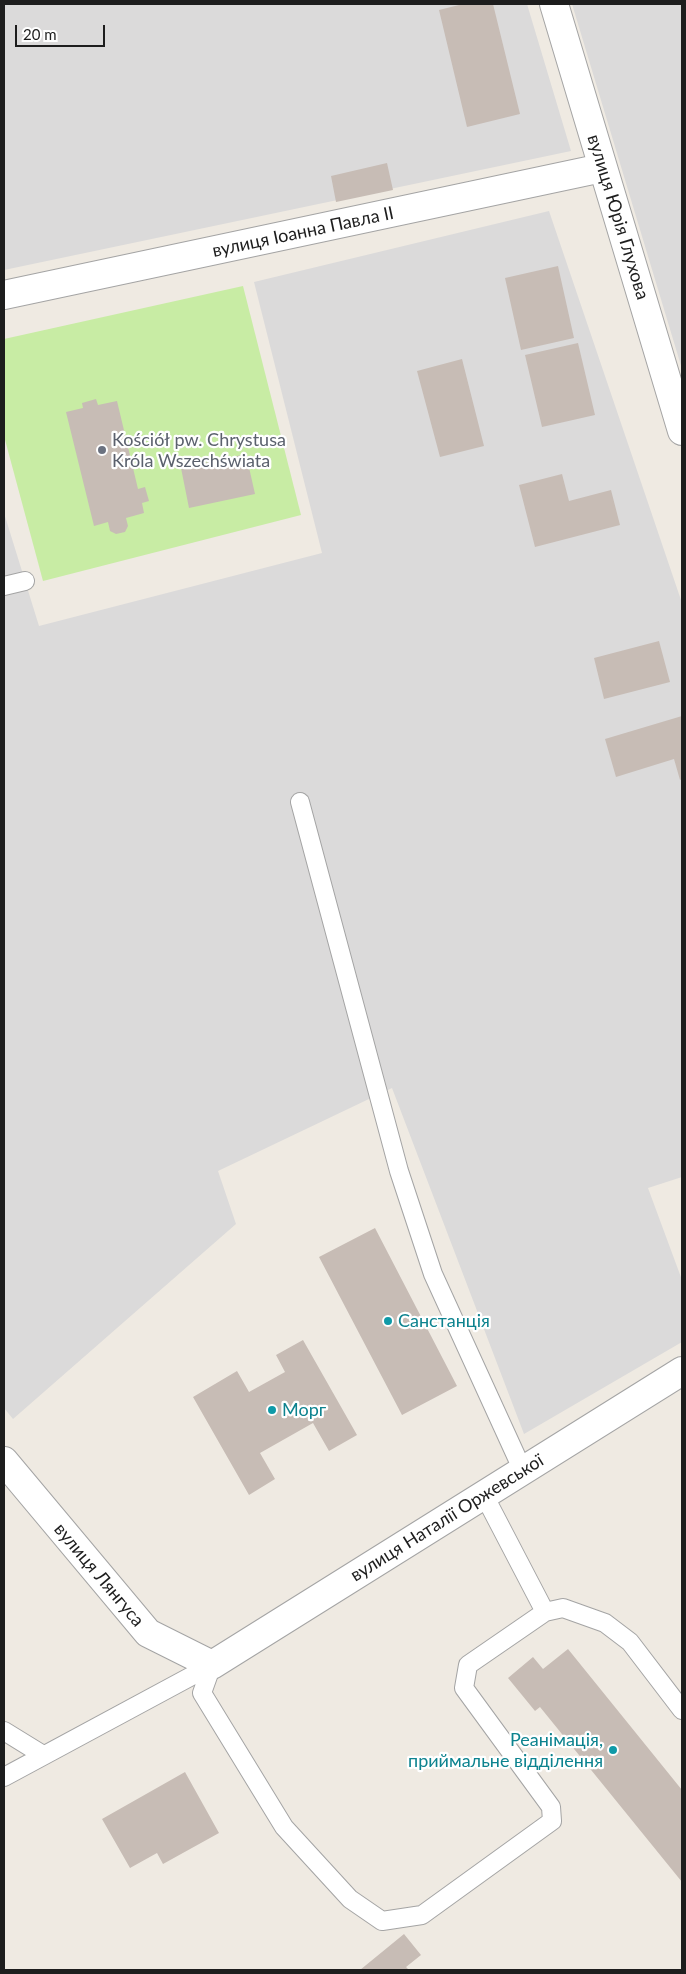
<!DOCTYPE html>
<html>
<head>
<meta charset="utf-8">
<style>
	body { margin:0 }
	#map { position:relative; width:686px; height:1974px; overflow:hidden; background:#efeae2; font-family:Lato,sans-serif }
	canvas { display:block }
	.frame { position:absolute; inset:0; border:5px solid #1d1d1d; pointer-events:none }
	.scale { position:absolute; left:15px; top:25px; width:90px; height:22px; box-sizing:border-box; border:2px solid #1d1d1d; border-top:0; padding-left:6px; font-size:15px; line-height:18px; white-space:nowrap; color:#1d1d1d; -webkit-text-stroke:4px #fff; paint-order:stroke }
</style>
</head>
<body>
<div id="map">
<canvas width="686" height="1974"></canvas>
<div class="frame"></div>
<div class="scale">20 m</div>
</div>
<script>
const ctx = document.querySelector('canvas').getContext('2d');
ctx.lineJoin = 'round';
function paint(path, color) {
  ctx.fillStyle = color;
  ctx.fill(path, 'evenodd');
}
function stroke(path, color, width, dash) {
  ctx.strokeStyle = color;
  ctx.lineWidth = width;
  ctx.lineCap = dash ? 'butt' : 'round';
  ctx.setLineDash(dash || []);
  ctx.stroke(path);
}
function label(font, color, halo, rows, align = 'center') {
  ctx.font = font + ' Lato,sans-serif';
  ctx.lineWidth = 4.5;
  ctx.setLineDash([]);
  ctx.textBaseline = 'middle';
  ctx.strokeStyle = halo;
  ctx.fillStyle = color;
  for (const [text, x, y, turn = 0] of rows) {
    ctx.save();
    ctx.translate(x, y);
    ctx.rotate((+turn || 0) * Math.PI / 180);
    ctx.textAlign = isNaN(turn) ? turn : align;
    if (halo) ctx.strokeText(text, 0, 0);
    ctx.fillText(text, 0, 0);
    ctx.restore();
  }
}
paint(new Path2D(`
	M4,4H527L571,151L4,270Z
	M572,4H682V369Z
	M549,211L682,603V1177L648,1188L682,1280V1342L524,1434L392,1088L218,1171L236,1224L13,1419L4,1408V513L39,626L322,553L254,282Z`), '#dbdada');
paint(new Path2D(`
	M243,286L301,515L43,581L4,436V339Z`), '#c8eca4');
paint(new Path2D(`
	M463,4H493L520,114L467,127L439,10Z
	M387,163L393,190L336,202L331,176Z
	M558,266L574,338L521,350L505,278Z
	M578,343L595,415L542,427L525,355Z
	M462,359L484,446L440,457L417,371Z
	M96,399L98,405L117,401L138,489L145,487L149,501L142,503L144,513L126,518L128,526L125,532L116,534L110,531L108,522L94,526L66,412L83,408L82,403Z
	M246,454L255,494L189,508L181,468Z
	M562,474L569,501L611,490L620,525L535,547L519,485Z
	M659,641L670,682L604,699L594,658Z
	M682,716V779L680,780L674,759L616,777L605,739Z
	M375,1228L457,1386L402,1415L319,1257Z
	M303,1340L357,1435L329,1451L313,1423L260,1453L275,1479L249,1495L193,1397L237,1371L249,1392L285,1372L276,1355Z
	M568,1649L682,1790V1882L540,1707L535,1711L508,1678L533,1657L543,1669Z
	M185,1772L219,1833L163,1864L157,1853L130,1868L102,1819Z
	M404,1934L421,1955L406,1967L409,1970H360Z`), '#c7bcb5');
const lane = new Path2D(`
	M4,586L25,581
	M300,802L399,1171L433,1274L523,1471
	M484,1495L545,1612
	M212,1665L202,1693L284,1827L350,1899L382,1921L422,1915L552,1821L551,1807L464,1688L468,1665L545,1612L563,1608L605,1623L630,1642L682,1710
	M4,1731L43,1755
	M4,1777L212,1665`);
const street = new Path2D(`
	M554,4L682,431
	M4,295L602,168
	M4,1461L148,1633L212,1665L682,1371`);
stroke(lane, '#a4a4a4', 20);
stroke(street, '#a4a4a4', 30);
stroke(lane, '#fff', 18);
stroke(street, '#fff', 28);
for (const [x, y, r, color] of [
	[102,450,5,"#6b7280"],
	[388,1321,5,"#0f9aa8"],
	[272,1410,5,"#0f9aa8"],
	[613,1750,5,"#0f9aa8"]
]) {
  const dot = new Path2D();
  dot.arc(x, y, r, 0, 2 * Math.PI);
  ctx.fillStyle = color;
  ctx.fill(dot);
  stroke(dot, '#fff', 2);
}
label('18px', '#1d1d1d', '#fff', [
	["вулиця Юрія Глухова",618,217,73],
	["вулиця Іоанна Павла II",303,232,-12],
	["вулиця Наталії Оржевської",447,1518,-32],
	["вулиця Лянгуса",99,1575,50]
]);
label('18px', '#5b616d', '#fff', [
	["Kościół pw. Chrystusa",112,440],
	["Króla Wszechświata",112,461]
], 'left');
label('18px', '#0d838f', '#fff', [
	["Санстанція",398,1321],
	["Морг",282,1410],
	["Реанімація,",603,1740,"right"],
	["приймальне відділення",603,1761,"right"]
], 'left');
</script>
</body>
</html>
